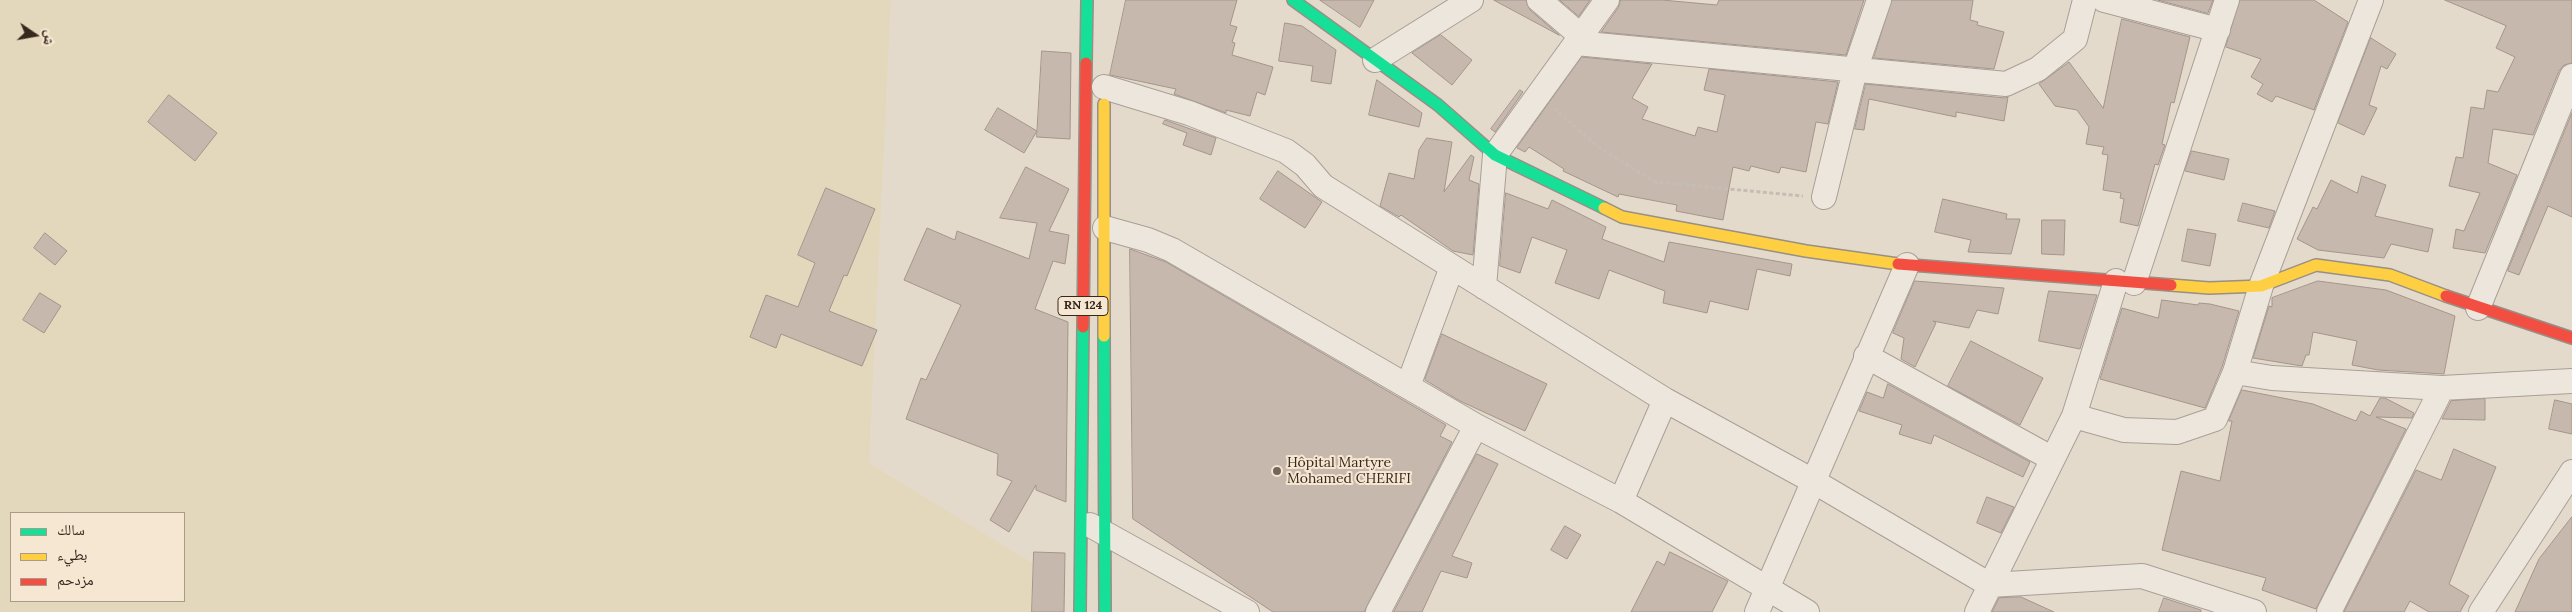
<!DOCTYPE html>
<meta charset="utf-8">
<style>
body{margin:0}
#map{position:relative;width:2572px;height:612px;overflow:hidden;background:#e4dacc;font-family:Lora,"Noto Naskh Arabic",serif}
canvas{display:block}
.legend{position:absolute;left:10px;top:512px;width:175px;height:90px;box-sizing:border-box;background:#f5e7d1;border:1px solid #a99a89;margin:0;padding:6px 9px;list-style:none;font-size:15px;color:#37271d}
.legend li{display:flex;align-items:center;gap:10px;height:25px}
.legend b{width:25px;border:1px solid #a99a89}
.north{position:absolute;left:10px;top:10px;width:50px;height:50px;-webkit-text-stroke:4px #f5e7d1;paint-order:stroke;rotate:102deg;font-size:14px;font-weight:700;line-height:20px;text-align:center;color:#37271d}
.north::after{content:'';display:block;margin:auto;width:18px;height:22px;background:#37271d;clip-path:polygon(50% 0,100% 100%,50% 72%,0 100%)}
</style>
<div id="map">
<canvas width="2572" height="612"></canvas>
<ul class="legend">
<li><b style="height:6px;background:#16e098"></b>سالك</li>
<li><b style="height:6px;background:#ffcf43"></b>بطيء</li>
<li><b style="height:6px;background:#f24e42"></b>مزدحم</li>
</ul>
<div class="north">ش</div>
</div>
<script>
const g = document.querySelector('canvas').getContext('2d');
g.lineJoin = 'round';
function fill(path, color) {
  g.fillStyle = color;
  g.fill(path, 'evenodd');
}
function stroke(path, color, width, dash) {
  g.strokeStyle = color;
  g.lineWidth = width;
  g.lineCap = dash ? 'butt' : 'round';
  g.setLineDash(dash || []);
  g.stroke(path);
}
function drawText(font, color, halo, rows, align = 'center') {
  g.font = font + ' Lora,serif';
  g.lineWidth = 4;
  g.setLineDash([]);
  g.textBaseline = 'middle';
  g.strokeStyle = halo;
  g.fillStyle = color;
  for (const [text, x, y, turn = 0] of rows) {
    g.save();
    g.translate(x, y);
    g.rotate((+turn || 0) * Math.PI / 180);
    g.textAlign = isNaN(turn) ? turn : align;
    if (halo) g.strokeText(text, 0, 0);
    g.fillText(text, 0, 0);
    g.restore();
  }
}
fill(new Path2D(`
 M0,0H891L869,463L1065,583V612H0ZM11,513H184V601H11Z`), '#e4d8bc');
const building = new Path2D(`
 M1126,0H1237L1230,25L1237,27L1232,42L1235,43L1232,55L1273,67L1265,95L1257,92L1250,116L1226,110V113L1174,94L1176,89L1110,75Z
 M1320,0H1374L1360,27Z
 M1494,0H1526L1530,10L1559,35Z
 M1560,0H1590L1579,16Z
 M1621,0H1662L1717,5L1719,0H1864L1846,55L1601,32L1618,8Z
 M1892,0H1973L1970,20L1978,22L1977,25L2004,32L1994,69L1874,58Z
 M2158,0H2213L2208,13Z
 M2240,0H2314L2348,22L2314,110L2276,96L2272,102L2257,94L2263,84L2251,77L2261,59L2226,47Z
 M2445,0H2572V63L2564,65L2559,71L2533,135L2493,129L2488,163L2517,175L2485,253L2453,248L2456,229L2464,231L2480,193L2449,186L2456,157L2463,158L2471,107L2484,109L2487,90L2498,92L2515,57L2496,48L2506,26Z
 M2122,19L2190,37L2174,103L2171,102L2162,144L2165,145L2158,165L2155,164L2138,226L2120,222L2124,199L2120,198L2121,193L2103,190L2108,155L2102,154L2104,147L2086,144L2089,127L2077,110L2055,106L2039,84L2069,62L2103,108Z
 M1285,23L1302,26L1336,50L1331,84L1311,81L1313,66L1279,61Z
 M1441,35L1472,60L1452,85L1412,53Z
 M2371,38L2396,54L2387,69L2381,66L2369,105L2377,108L2364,135L2338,123Z
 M1042,51L1071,53L1070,139L1037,137Z
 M1582,57L1652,64L1632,98L1648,107L1642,119L1695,136L1698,127L1717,132L1725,95L1704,90L1709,69L1838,82L1828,124L1816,122L1806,172L1781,167L1779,173L1751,166L1749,171L1733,167L1723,220L1676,211L1677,205L1619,194L1618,197L1563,171L1564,169L1529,147L1525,152L1517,148Z
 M1377,80L1422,113L1419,127L1369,115Z
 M1866,84L2005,98L2008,97L2004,121L1956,112V117L1869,99L1864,130L1855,129Z
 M1520,90L1523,92L1495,132L1491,129Z
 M169,95L217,133L195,161L148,122Z
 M998,108L1037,131L1024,153L985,130Z
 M2572,113V217L2548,206L2519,275L2508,271Z
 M1165,120L1216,138L1211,155L1183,145L1187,133L1163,124Z
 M1427,138L1452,142L1444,192L1471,155L1474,157L1469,180L1479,184L1473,255L1453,251L1401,215L1399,217L1380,206L1389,173L1414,179L1419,150Z
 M2192,151L2229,159L2224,180L2185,171Z
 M1026,167L1069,189L1049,231L1069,235L1065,264L1053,261L1035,309L1068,322L1066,502L1036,490V485L1009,532L990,520L1012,481L997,475L998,454L906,419L921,378L926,380L961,305L904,280L927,228L955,240L957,231L1029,259L1037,223L1000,218Z
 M1278,171L1322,202L1305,228L1260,199Z
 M2362,176L2386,185L2375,216L2433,229L2428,252L2391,244L2384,258L2318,250L2297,239L2313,207L2317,209L2331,180L2357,193Z
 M826,188L875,209L847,276L844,275L829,311L877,330L862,366L781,334L776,348L750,337L766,295L798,307L815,263L798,255Z
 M1506,193L1548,209L1552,200L1606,227L1602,239L1664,262L1669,242L1792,264L1790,276L1757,269L1748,310L1710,301L1707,313L1663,303L1665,291L1609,270L1599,299L1555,283L1567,250L1532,237L1520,273L1500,266Z
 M1943,199L2007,214L2006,219H2020L2011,254L1968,252L1971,240L1935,232Z
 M2243,203L2275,211L2269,228L2238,221Z
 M2042,220H2065L2064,255L2042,254Z
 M2188,229L2216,234L2210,266L2182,261Z
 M45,233L67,251L55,265L34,248Z
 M1130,249L1166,262L1446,425L1440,436L1452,442L1364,612H1273L1133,519Z
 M1915,281L2004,288L1998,314L1977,310L1969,328L1933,321L1936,323L1915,367L1901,359L1904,338L1893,333Z
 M2318,281L2386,290L2455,316L2444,374L2378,370L2352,365L2357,341L2313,332L2309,355H2306L2302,366L2253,358L2269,306L2272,307V298Z
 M2049,291L2097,295L2080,349L2039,341Z
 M40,293L61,306L44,333L23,320Z
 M2162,300L2198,305L2199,303L2210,304L2239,311L2222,367L2205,408L2100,379L2122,308L2158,318Z
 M1442,334L1547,384L1525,431L1460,401L1425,380Z
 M1971,341L2043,378L2020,425L1948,386Z
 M1888,384L2030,462L2023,477L1934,435L1931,444L1899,434L1902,425L1859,411L1867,392L1883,398Z
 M2242,390L2313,404L2356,421L2361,411L2370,416L2380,398H2385L2414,413L2412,418L2376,417L2406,429L2316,609L2262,590L2266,578L2162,550L2181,471L2220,481L2232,421H2229Z
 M2485,399V420L2442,419L2451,401Z
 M2555,400L2572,404V434L2549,429Z
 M2454,449L2496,467L2449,584L2469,596L2460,612H2429L2410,601L2404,612H2344L2416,470L2441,480Z
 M1477,454L1498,464L1452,556L1472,563L1467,578L1441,571L1422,612H1394Z
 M1987,497L2014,507L2001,533L1977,523Z
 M2572,517V612H2515L2539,559Z
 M1565,526L1581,535L1567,559L1551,550Z
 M1034,552L1065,553L1064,612H1032Z
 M1670,552L1728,581L1712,612H1631L1657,561L1664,565Z
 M2021,597L2054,612H1992L1999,598Z
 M2164,598L2201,610V612H2159Z`);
fill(building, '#c7b8ad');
stroke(building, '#a4958b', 1);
const street = new Path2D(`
 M1539,0L1581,36
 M2104,0L2218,30
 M1576,43L2006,84L2038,69L2075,39L2085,0
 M1375,60L1471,0
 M1104,87L1189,113L1286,151L1305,165L1323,186L1665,400L1813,481L1990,585L2142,576L2254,612
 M1824,197L1855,70L1879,0
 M1105,228L1148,240L1172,250L1476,426L1621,501L1807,612
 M2134,283L2227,0
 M1484,287L1495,155L1607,0
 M2478,308L2572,76
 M1866,356L2051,458
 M2235,372L2272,378L2442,388L2572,381
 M1408,386L1452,267
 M2074,416L2124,430L2177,432L2215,419L2235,372L2261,286L2371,0
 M1621,501L1665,400
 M1090,525L1247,612
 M1378,612L1476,426
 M1757,612L1907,265
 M1977,612L2074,416L2116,281
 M2329,612L2442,388
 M2481,612L2572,472`);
const fast = new Path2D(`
 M1293,0L1438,105L1495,155L1604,208
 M1086,63L1087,0
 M1104,336L1105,612
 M1080,612L1083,327`);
const slow = new Path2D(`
 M1104,104V336
 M1604,208L1622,217L1806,251L1898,264
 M2171,285L2209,288L2261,286L2316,265L2390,275L2446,296`);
const jam = new Path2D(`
 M1898,264L2171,285
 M2446,296L2572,338
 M1083,327L1086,63`);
stroke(street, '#a99f95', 26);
stroke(fast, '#988f85', 14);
stroke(slow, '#988f85', 14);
stroke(jam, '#988f85', 14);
stroke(new Path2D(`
 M1554,108L1598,147L1655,182L1803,196`), '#c5bdb4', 3, [4, 2.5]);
stroke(street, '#ece6dd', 24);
stroke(fast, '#16e098', 11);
stroke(slow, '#ffcf43', 11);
stroke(jam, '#f24e42', 11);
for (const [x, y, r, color] of [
 [1277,471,5,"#74665a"]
]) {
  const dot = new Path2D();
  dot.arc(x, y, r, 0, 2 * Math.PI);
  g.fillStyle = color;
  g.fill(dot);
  stroke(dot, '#f5e7d1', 2);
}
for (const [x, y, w] of [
 [1083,306,50]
]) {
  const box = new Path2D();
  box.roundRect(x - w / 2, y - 9.5, w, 19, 4);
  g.fillStyle = '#f5e7d1';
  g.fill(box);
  stroke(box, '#37271d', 1);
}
drawText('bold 12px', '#37271d', null, [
 ["RN 124",1083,306]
]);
drawText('14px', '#37271d', '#f5e7d1', [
 ["Hôpital Martyre",1287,463],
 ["Mohamed CHERIFI",1287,479]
], 'left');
</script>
